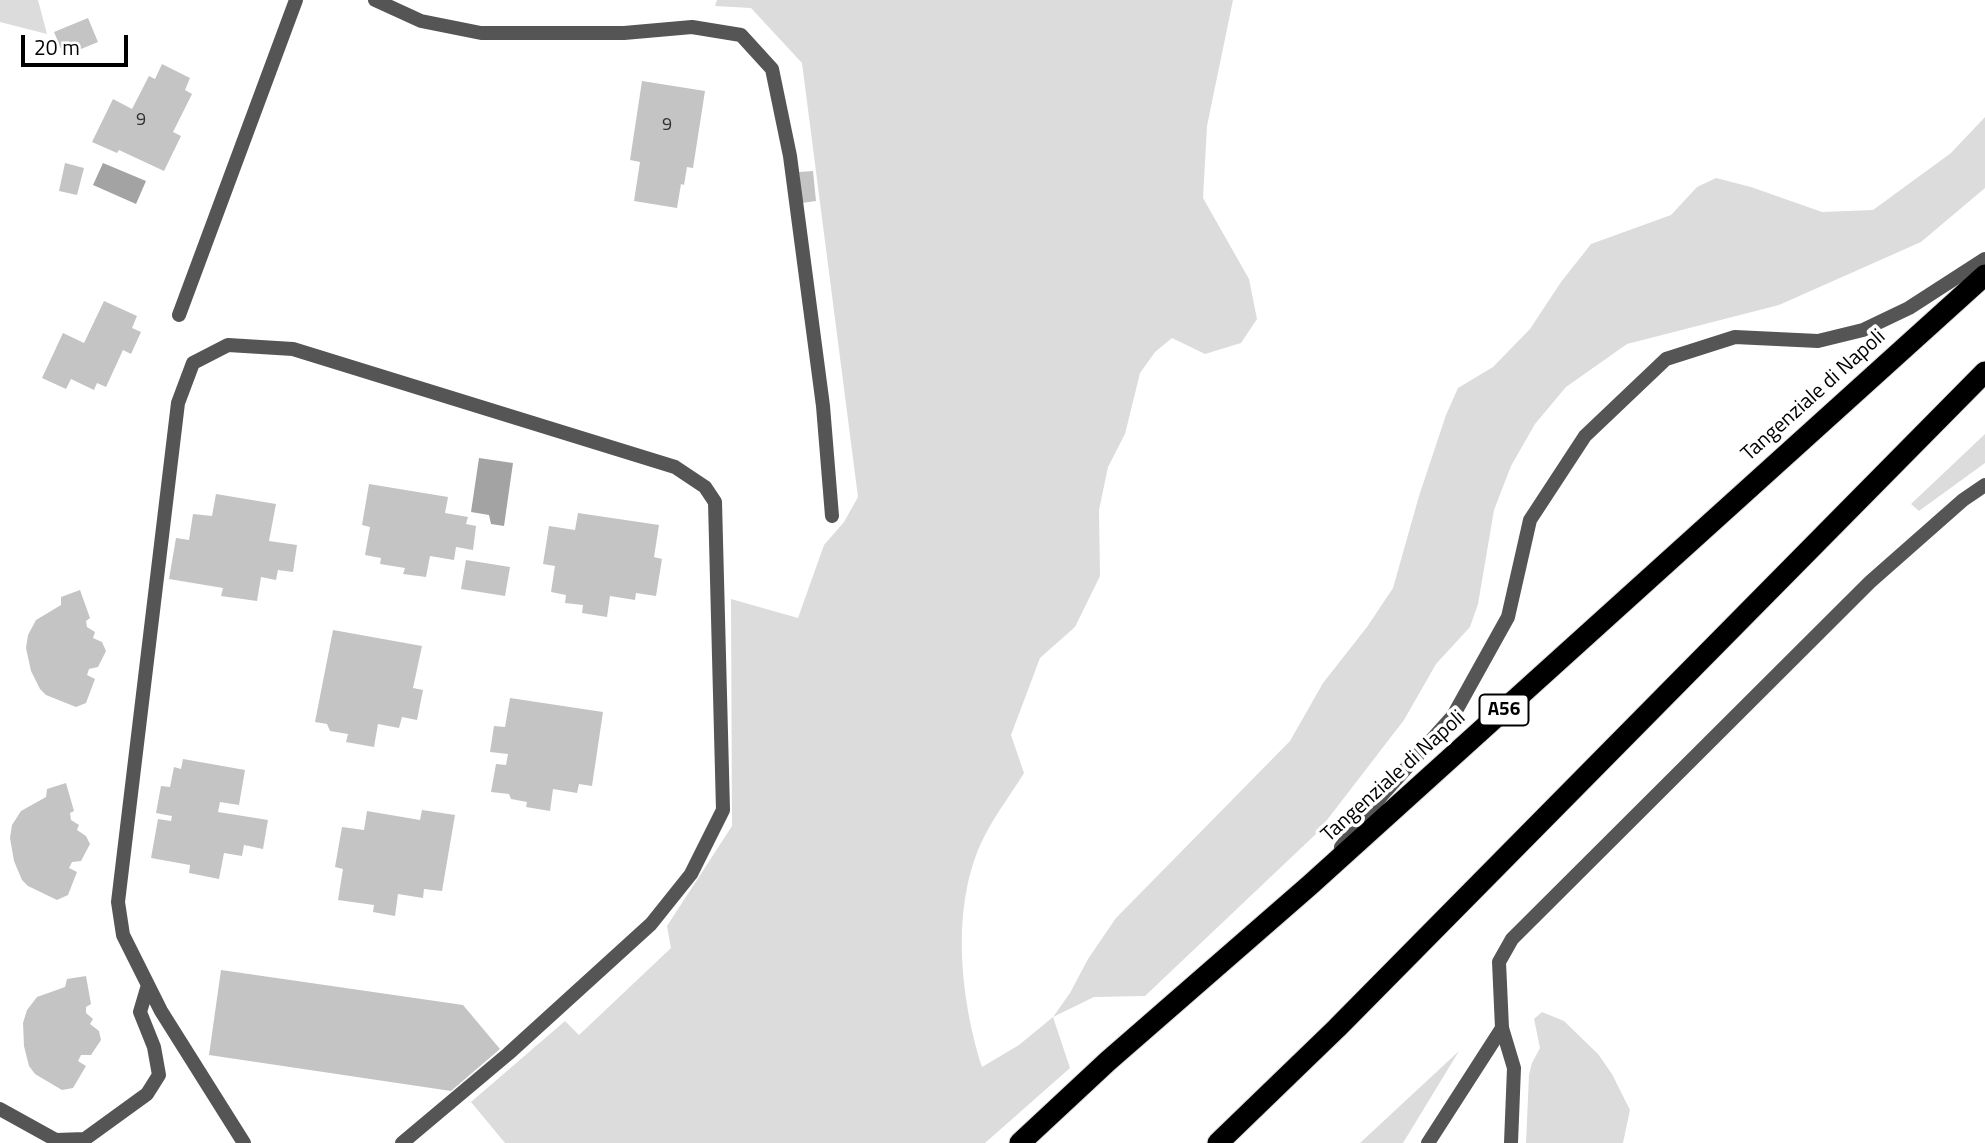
<!DOCTYPE html>
<style>
body{margin:0}
#map{position:relative;width:1985px;height:1143px;overflow:hidden;background:#fff;font-family:"Titillium Web",sans-serif}
canvas{display:block}
.scale{position:absolute;left:21px;top:35px;width:107px;height:32px;box-sizing:border-box;border:4px solid #000;border-top:0;padding-left:9px;font-size:21px;line-height:24px;white-space:nowrap;color:#000;-webkit-text-stroke:5px #fff;paint-order:stroke}
</style>
<div id="map">
<canvas width="1985" height="1143"></canvas>
<div class="scale">20 m</div>
</div>
<script>
const g = document.querySelector('canvas').getContext('2d');
g.lineJoin = 'round';
function fill(path, color) {
  g.fillStyle = color;
  g.fill(path, 'evenodd');
}
function stroke(path, color, width, dash) {
  g.strokeStyle = color;
  g.lineWidth = width;
  g.lineCap = dash ? 'butt' : 'round';
  g.setLineDash(dash || []);
  g.stroke(path);
}
function drawText(font, color, halo, rows, align = 'center') {
  g.font = font + ' "Titillium Web",sans-serif';
  g.lineWidth = 7;
  g.setLineDash([]);
  g.textBaseline = 'middle';
  g.strokeStyle = halo;
  g.fillStyle = color;
  for (const [text, x, y, turn = 0] of rows) {
    g.save();
    g.translate(x, y);
    g.rotate((+turn || 0) * Math.PI / 180);
    g.textAlign = isNaN(turn) ? turn : align;
    if (halo) g.strokeText(text, 0, 0);
    g.fillText(text, 0, 0);
    g.restore();
  }
}
fill(new Path2D(`
 M0,0H38L47,34L0,22Z
 M717,0H1233L1207,126L1203,198L1249,279L1257,319L1241,343L1205,354L1172,338L1155,352L1140,373L1125,434L1108,467L1099,510L1100,576L1075,627L1040,658L1011,735L1024,773C1011,794 995,815 984,837C950,904 960,998 982,1067L1019,1045L1053,1017L1070,993L1088,959L1116,918L1290,741L1323,683L1367,627L1393,588L1419,496L1446,415L1458,388L1493,367L1530,329L1561,282L1591,244L1671,215L1697,187L1716,178L1751,187L1822,212L1873,210L1951,153L1985,117V188L1921,242L1779,305L1627,344L1566,387L1535,424L1511,466L1494,510L1478,604L1470,627L1436,664L1404,720L1317,833L1145,996L1094,997L1053,1017L1070,1068L985,1143H505L471,1102L565,1021L579,1035L671,948L667,926L732,826L731,599L798,618L824,545L844,522L858,497L802,63L751,8L715,6Z
 M1985,434V463L1919,511L1911,504Z
 M1542,1012L1564,1021L1598,1054L1612,1074L1630,1110L1623,1143H1526L1529,1075L1532,1063L1540,1048L1534,1019Z
 M1459,1051L1403,1143H1360Z`), '#dcdcdc');
fill(new Path2D(`
 M103,163L146,181L136,204L93,185Z
 M479,458L513,463L504,526L491,524L489,515L471,512Z`), '#a3a3a3');
fill(new Path2D(`
 M88,18L98,42L64,56L54,32Z
 M162,64L190,78L185,90L192,94L173,132L181,136L164,171L119,150L117,153L92,142L113,99L132,109L149,76L155,79Z
 M642,81L705,91L693,168L687,167L684,185L681,184L677,208L634,201L640,162L630,160Z
 M65,163L84,168L77,195L59,191Z
 M813,171L816,201L802,203L799,172Z
 M104,301L137,316L132,328L141,332L131,354L123,350L106,387L97,383L94,390L71,379L66,389L42,378L63,333L84,343Z
 M369,484L448,497L445,513L468,517L466,524L476,526L473,550L456,547L454,560L430,556L426,577L403,574L405,568L380,564L381,558L365,555L370,527L362,525Z
 M216,494L276,504L269,541L297,545L293,572L278,570L276,580L261,577L257,601L221,596L223,588L169,579L176,538L189,540L193,514L212,516Z
 M578,513L659,525L654,557L662,559L656,596L636,593L635,600L610,596L607,617L582,613L583,605L565,603L566,595L551,592L555,566L543,564L549,526L575,530Z
 M466,560L510,567L505,596L461,589Z
 M80,590L90,618L86,621L87,627L95,632L93,638L102,642L106,651L98,667L89,669L87,675L95,679L86,703L76,707L46,695L40,689L31,671L26,648L28,635L36,620L61,605V597Z
 M333,630L422,646L413,688L423,690L417,720L402,717L399,728L378,724L374,747L346,742L348,734L330,731L327,724L315,722Z
 M510,698L603,712L592,786L579,784L577,793L553,789L550,811L526,807L527,802L511,799L509,794L491,792L496,764L506,765L508,754L490,752L494,726L505,727Z
 M183,759L245,770L239,805L220,802L218,812L268,820L263,849L244,845L242,856L224,853L219,879L189,873L190,865L151,858L158,819L171,821L172,816L156,813L161,786L170,787L174,767L181,769Z
 M66,783L74,811L70,813L71,820L79,825L77,830L86,836L90,844L81,861L72,862L69,868L77,872L68,895L57,900L28,886L22,880L14,861L10,838L12,825L21,811L46,797L47,789Z
 M422,810L455,815L442,891L424,889L423,898L398,894L395,916L373,912L374,905L338,900L343,869L335,867L342,827L364,830L367,811L420,820Z
 M221,970L463,1005L500,1049L451,1091L209,1055Z
 M86,976L91,1004L86,1007V1013L93,1019L90,1024L99,1031L101,1040L91,1055H81L78,1061L86,1066L73,1088L62,1090L35,1074L29,1066L24,1046L23,1023L27,1010L37,997L65,987L67,979Z`), '#c4c4c4');
const motorway = new Path2D(`
 M1020,1143L1108,1061L1310,885L1985,275
 M1218,1143L1337,1028L1985,372`);
stroke(motorway, '#dbdbdb', 23);
stroke(new Path2D(`
 M1341,847L1383,794L1453,716L1508,617L1530,520L1585,436L1666,359L1735,337L1818,341L1863,330L1909,308L1985,259
 M1502,1028L1514,1068L1511,1143`), '#555', 14);
stroke(new Path2D(`
 M375,0L421,21L481,33H624L692,27L741,35L772,69L790,156L823,406L832,516
 M179,315L296,0
 M0,1109L56,1140L85,1139L147,1094L159,1075L154,1047L140,1012L148,985
 M244,1143L161,1011L123,935L118,902L178,403L193,363L228,345L293,349L675,467L705,487L715,502L723,810L691,874L651,924L508,1054L402,1143
 M1428,1143L1502,1028L1499,962L1512,939L1870,582L1963,500L1985,485`), '#555', 14);
stroke(motorway, '#000', 21);
drawText('18px', '#313131', null, [
 ["9",141,121],
 ["9",667,126]
]);
for (const [x, y, w] of [
 [1504,710,49]
]) {
  const box = new Path2D();
  box.roundRect(x - w / 2, y - 15.5, w, 31, 5);
  g.fillStyle = '#fff';
  g.fill(box);
  stroke(box, '#000', 2);
}
drawText('bold 19px', '#000', null, [
 ["A56",1504,710]
]);
drawText('21px', '#000', '#fff', [
 ["Tangenziale di Napoli",1814,396,-42],
 ["Tangenziale di Napoli",1394,777,-42]
]);
</script>
